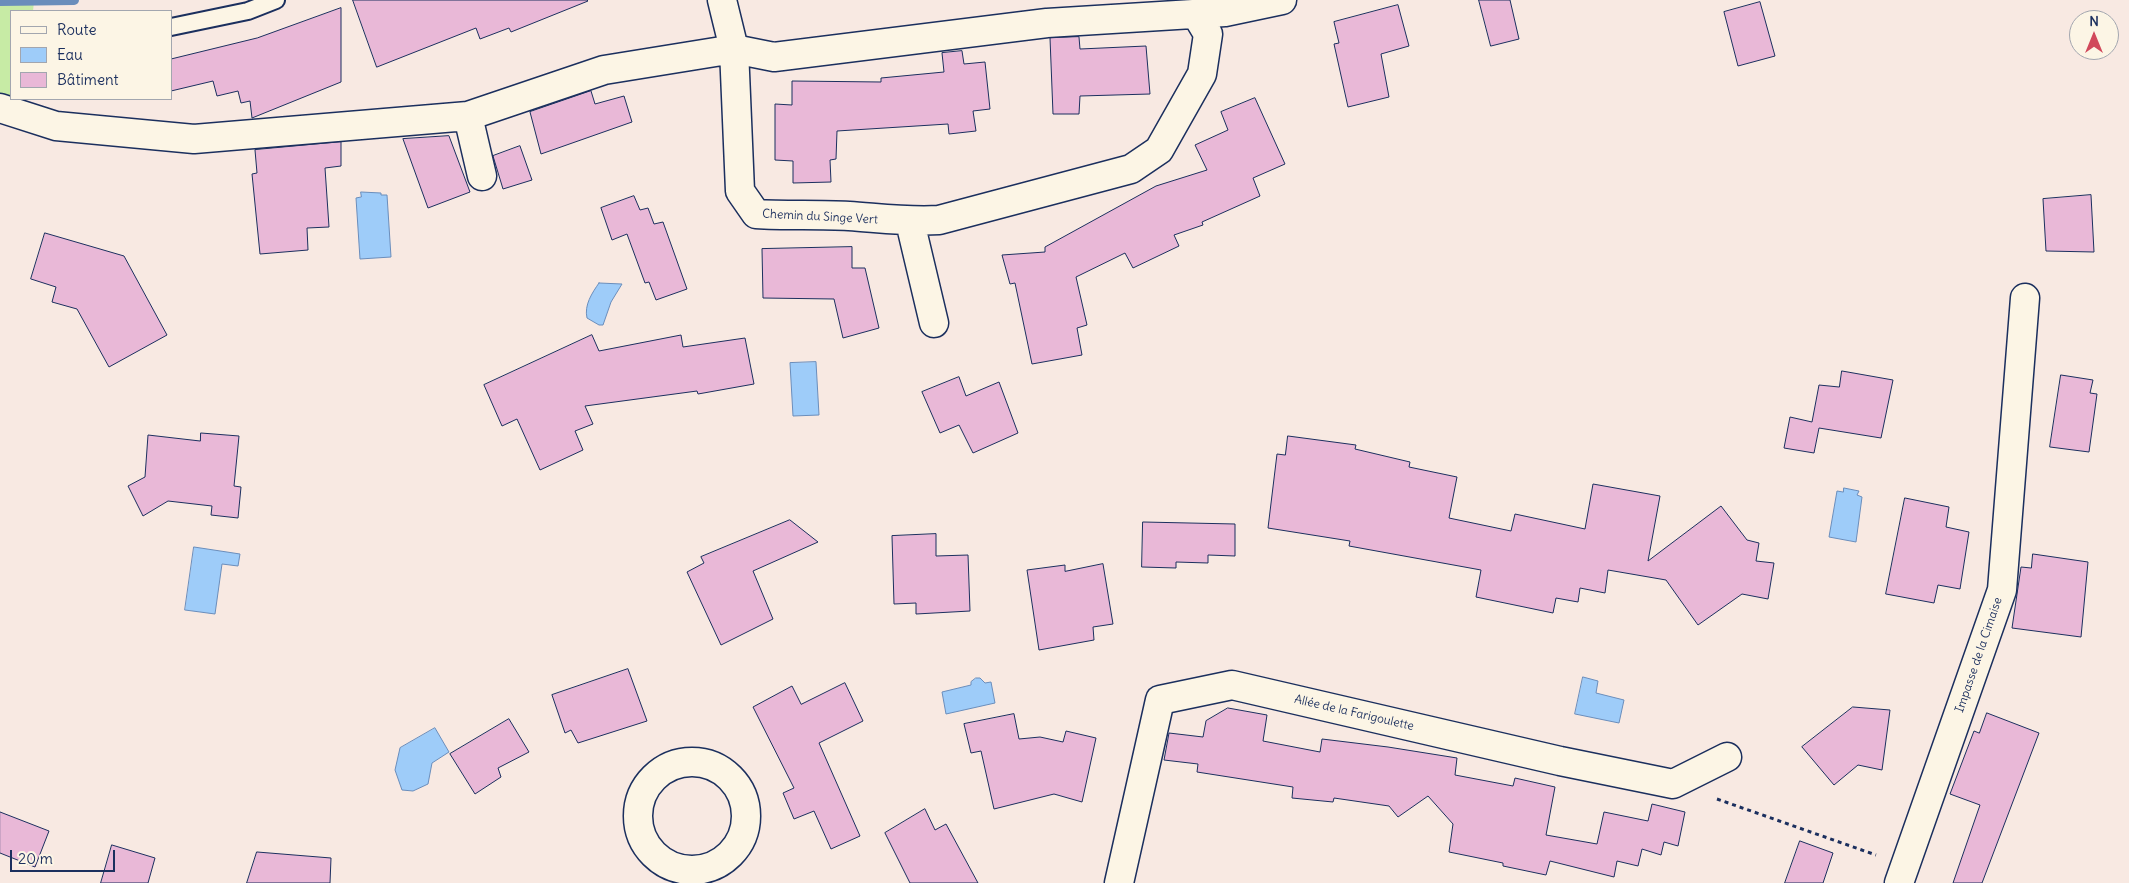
<!DOCTYPE html>
<meta charset="utf-8">
<style>
body{margin:0}
#map{position:relative;width:2129px;height:883px;overflow:hidden;background:#f8e9e2;font-family:Delius,sans-serif}
canvas{display:block}
.legend{position:absolute;left:10px;top:10px;width:162px;height:90px;box-sizing:border-box;background:#fcf5e5;border:1px solid #a2a6af;margin:0;padding:6px 9px;list-style:none;font-size:15px;color:#1b2f5e}
.legend li{display:flex;align-items:center;gap:10px;height:25px}
.legend b{width:25px;border:1px solid #a2a6af}
.north{position:absolute;left:2069px;top:10px;width:50px;height:50px;box-sizing:border-box;background:#fcf5e5;border:1px solid #a2a6af;border-radius:50%;rotate:0deg;font-size:14px;font-weight:700;line-height:20px;text-align:center;color:#1b2f5e}
.north::after{content:'';display:block;margin:auto;width:18px;height:22px;background:#d1495b;clip-path:polygon(50% 0,100% 100%,50% 72%,0 100%)}
.scale{position:absolute;left:10px;top:850px;width:105px;height:22px;box-sizing:border-box;border:2px solid #1b2f5e;border-top:0;padding-left:6px;font-size:15px;line-height:18px;white-space:nowrap;color:#1b2f5e;-webkit-text-stroke:4px #fcf5e5;paint-order:stroke}
</style>
<div id="map">
<canvas width="2129" height="883"></canvas>
<ul class="legend">
<li><b style="height:6px;background:#fcf5e5"></b>Route</li>
<li><b style="height:14px;background:#9eccf9"></b>Eau</li>
<li><b style="height:14px;background:#e9b8d7"></b>Bâtiment</li>
</ul>
<div class="north">N</div>
<div class="scale">20 m</div>
</div>
<script>
const g = document.querySelector('canvas').getContext('2d');
g.lineJoin = 'round';
function fill(path, color) {
  g.fillStyle = color;
  g.fill(path, 'evenodd');
}
function stroke(path, color, width, dash) {
  g.strokeStyle = color;
  g.lineWidth = width;
  g.lineCap = dash ? 'butt' : 'round';
  g.setLineDash(dash || []);
  g.stroke(path);
}
function drawText(font, color, halo, rows, align = 'center') {
  g.font = font + ' Delius,sans-serif';
  g.lineWidth = 4.5;
  g.setLineDash([]);
  g.textBaseline = 'middle';
  g.strokeStyle = halo;
  g.fillStyle = color;
  for (const [text, x, y, turn = 0] of rows) {
    g.save();
    g.translate(x, y);
    g.rotate((+turn || 0) * Math.PI / 180);
    g.textAlign = isNaN(turn) ? turn : align;
    if (halo) g.strokeText(text, 0, 0);
    g.fillText(text, 0, 0);
    g.restore();
  }
}
fill(new Path2D(`
 M0,0H27L34,2L33,11H11V99H19V103L0,94Z`), '#c7eba5');
const water = new Path2D(`
 M361,192L381,193V195H387L391,257L360,259L356,198L361,197Z
 M599,283L622,284L611,302L603,325H599L587,318C584,305 592,293 599,283Z
 M816,362L819,415L793,416L790,363Z
 M1844,488L1859,491L1857,495L1862,497L1856,542L1829,537L1837,491L1843,492Z
 M194,547L240,554L238,566L222,564L215,614L185,610Z
 M1583,677L1598,681L1596,693L1624,700L1619,723L1575,714Z
 M976,678H980L985,683L991,682L995,703L946,714L942,692L971,685V682Z
 M435,728L449,752L432,763L428,784L413,791L402,790L395,770L400,748Z`);
fill(water, '#9eccf9');
stroke(water, '#6a8dbb', 1);
stroke(new Path2D(`
 M0,1L74,0`), '#6a8dbb', 10);
const building = new Path2D(`
 M353,0H587L588,1L511,32L509,28L480,39L476,28L377,67Z
 M1479,0H1510L1519,39L1491,46Z
 M1760,2L1775,56L1738,66L1724,12Z
 M1398,5L1409,46L1381,54L1389,97L1348,107L1334,44L1339,43L1334,22Z
 M341,8V82L252,118L250,101L241,103L238,91L217,96L213,81L171,91V59L257,38Z
 M1079,37L1080,49L1146,46L1150,94L1080,96L1079,114H1053L1050,38Z
 M962,51L964,64L985,62L990,109L973,111L976,131L949,134L948,124L837,131L836,159L830,160L831,182L793,183V161L775,160V104L792,105V81L881,82V78L944,72L942,53Z
 M591,91L595,104L624,96L632,122L541,154L530,112Z
 M1255,98L1285,164L1253,178L1260,196L1202,222L1203,225L1174,235L1179,246L1133,268L1125,253L1076,277L1087,325L1077,328L1082,355L1032,364L1015,283L1010,284L1002,255L1045,252V247L1156,186L1207,170L1195,145L1228,130L1221,112Z
 M449,136L470,192L428,208L403,139Z
 M341,142V166L325,168L329,227L307,228L308,250L260,254L252,174L257,173L255,150Z
 M520,146L532,180L503,189L493,156Z
 M2091,195L2094,252L2046,251L2043,199Z
 M634,196L640,210L648,208L654,224L663,222L687,289L656,300L649,282L645,283L627,234L612,240L601,208Z
 M45,233L124,256L167,335L109,367L77,309L52,302L56,287L31,279Z
 M852,247V268H865L879,328L843,338L834,299L763,298L762,249Z
 M592,335L599,351L681,335L683,347L745,338L754,384L698,394L697,391L585,406L593,424L575,431L583,450L540,470L517,419L502,426L484,385Z
 M1842,371L1893,380L1881,438L1819,428L1814,453L1784,448L1790,417L1812,422L1819,385L1839,387Z
 M2061,375L2093,380L2090,393L2097,394L2089,452L2050,447Z
 M959,377L966,396L999,382L1018,433L973,453L959,425L940,433L922,392Z
 M201,433L239,436L234,486L241,487L238,518L211,515L212,506L168,501L143,516L128,486L145,477L148,435L200,441Z
 M1288,436L1356,445L1355,449L1410,462L1409,467L1457,477L1449,518L1511,531L1515,514L1585,529L1593,484L1660,496L1648,561L1721,506L1747,540L1759,543L1756,561L1774,563L1768,599L1742,594L1698,625L1666,580L1608,570L1605,593L1580,588L1578,602L1556,598L1553,613L1476,597L1481,570L1349,546L1350,541L1268,528L1277,454L1285,455Z
 M1905,498L1949,507L1946,527L1969,532L1960,589L1938,585L1934,603L1886,594Z
 M790,520L818,542L753,571L773,619L721,645L687,572L704,563L701,557Z
 M1143,522L1235,524V556L1208,555V563L1176,562V568L1142,567Z
 M936,534V556L968,555L970,611L916,614V603L894,604L892,536Z
 M2033,554L2088,562L2081,637L2012,628L2021,567L2031,568Z
 M1103,564L1113,624L1093,627L1094,640L1039,650L1027,570L1065,565V571Z
 M628,669L647,721L578,743L571,730L565,733L552,695Z
 M845,683L863,721L819,743L860,836L831,849L814,811L794,819L783,793L794,788L753,707L792,686L801,704Z
 M1853,707L1890,710L1882,770L1858,765L1834,785L1802,747Z
 M1228,708L1267,715L1263,741L1320,752L1322,739L1388,747L1457,758L1455,775L1513,786L1515,778L1555,787L1546,835L1597,844L1604,812L1648,821L1652,804L1685,812L1678,846L1664,842L1661,855L1642,849L1638,866L1617,861L1614,877L1550,861L1546,875L1503,866V863L1449,852L1453,824L1428,796L1398,817L1389,806L1334,798L1333,802L1292,798L1293,787L1197,772L1198,764L1164,760L1169,733L1203,737L1206,721Z
 M1987,713L2039,733L1982,883H1953L1980,805L1950,794L1974,731L1979,733Z
 M1014,714L1019,739L1040,737L1063,742L1066,731L1096,738L1082,802L1054,794L994,809L981,751L971,753L964,724Z
 M509,719L529,752L498,768L501,777L475,794L450,754Z
 M925,809L935,830L946,824L978,883H910L885,833Z
 M0,812L49,831L35,867L0,853Z
 M1800,841L1833,853L1823,883H1785Z
 M112,845L155,858L148,883H101Z
 M257,852L331,858L330,883H247Z`);
fill(building, '#e9b8d7');
stroke(building, '#1b2f5e', 1);
const lane = new Path2D(`
 M171,27L248,11L276,0`);
const street = new Path2D(`
 M722,0L734,49L740,191L756,214C787,216 818,214 849,216C879,218 908,222 939,220L1131,169L1159,150L1202,74L1208,34L1196,14
 M0,108L56,126L194,139L468,116L604,70L734,49L774,57L1047,23L1225,12L1282,0
 M468,116L482,176
 M910,222L934,323
 M638 816a54 54 0 1 1 108 0a54 54 0 1 1-108 0Z
 M1119,883L1160,700L1232,685L1560,761L1673,784L1727,757
 M1899,883L2002,590L2025,298`);
stroke(lane, '#1b2f5e', 20);
stroke(street, '#1b2f5e', 31);
stroke(new Path2D(`
 M1717,799L1876,855`), '#1b2f5e', 3, [4, 4]);
stroke(lane, '#fcf5e5', 16);
stroke(street, '#fcf5e5', 28);
drawText('12px', '#1b2f5e', '#fcf5e5', [
 ["Chemin du Singe Vert",820,217,3],
 ["Impasse de la Cimaise",1979,655,-71],
 ["Allée de la Farigoulette",1354,713,13]
]);
</script>
